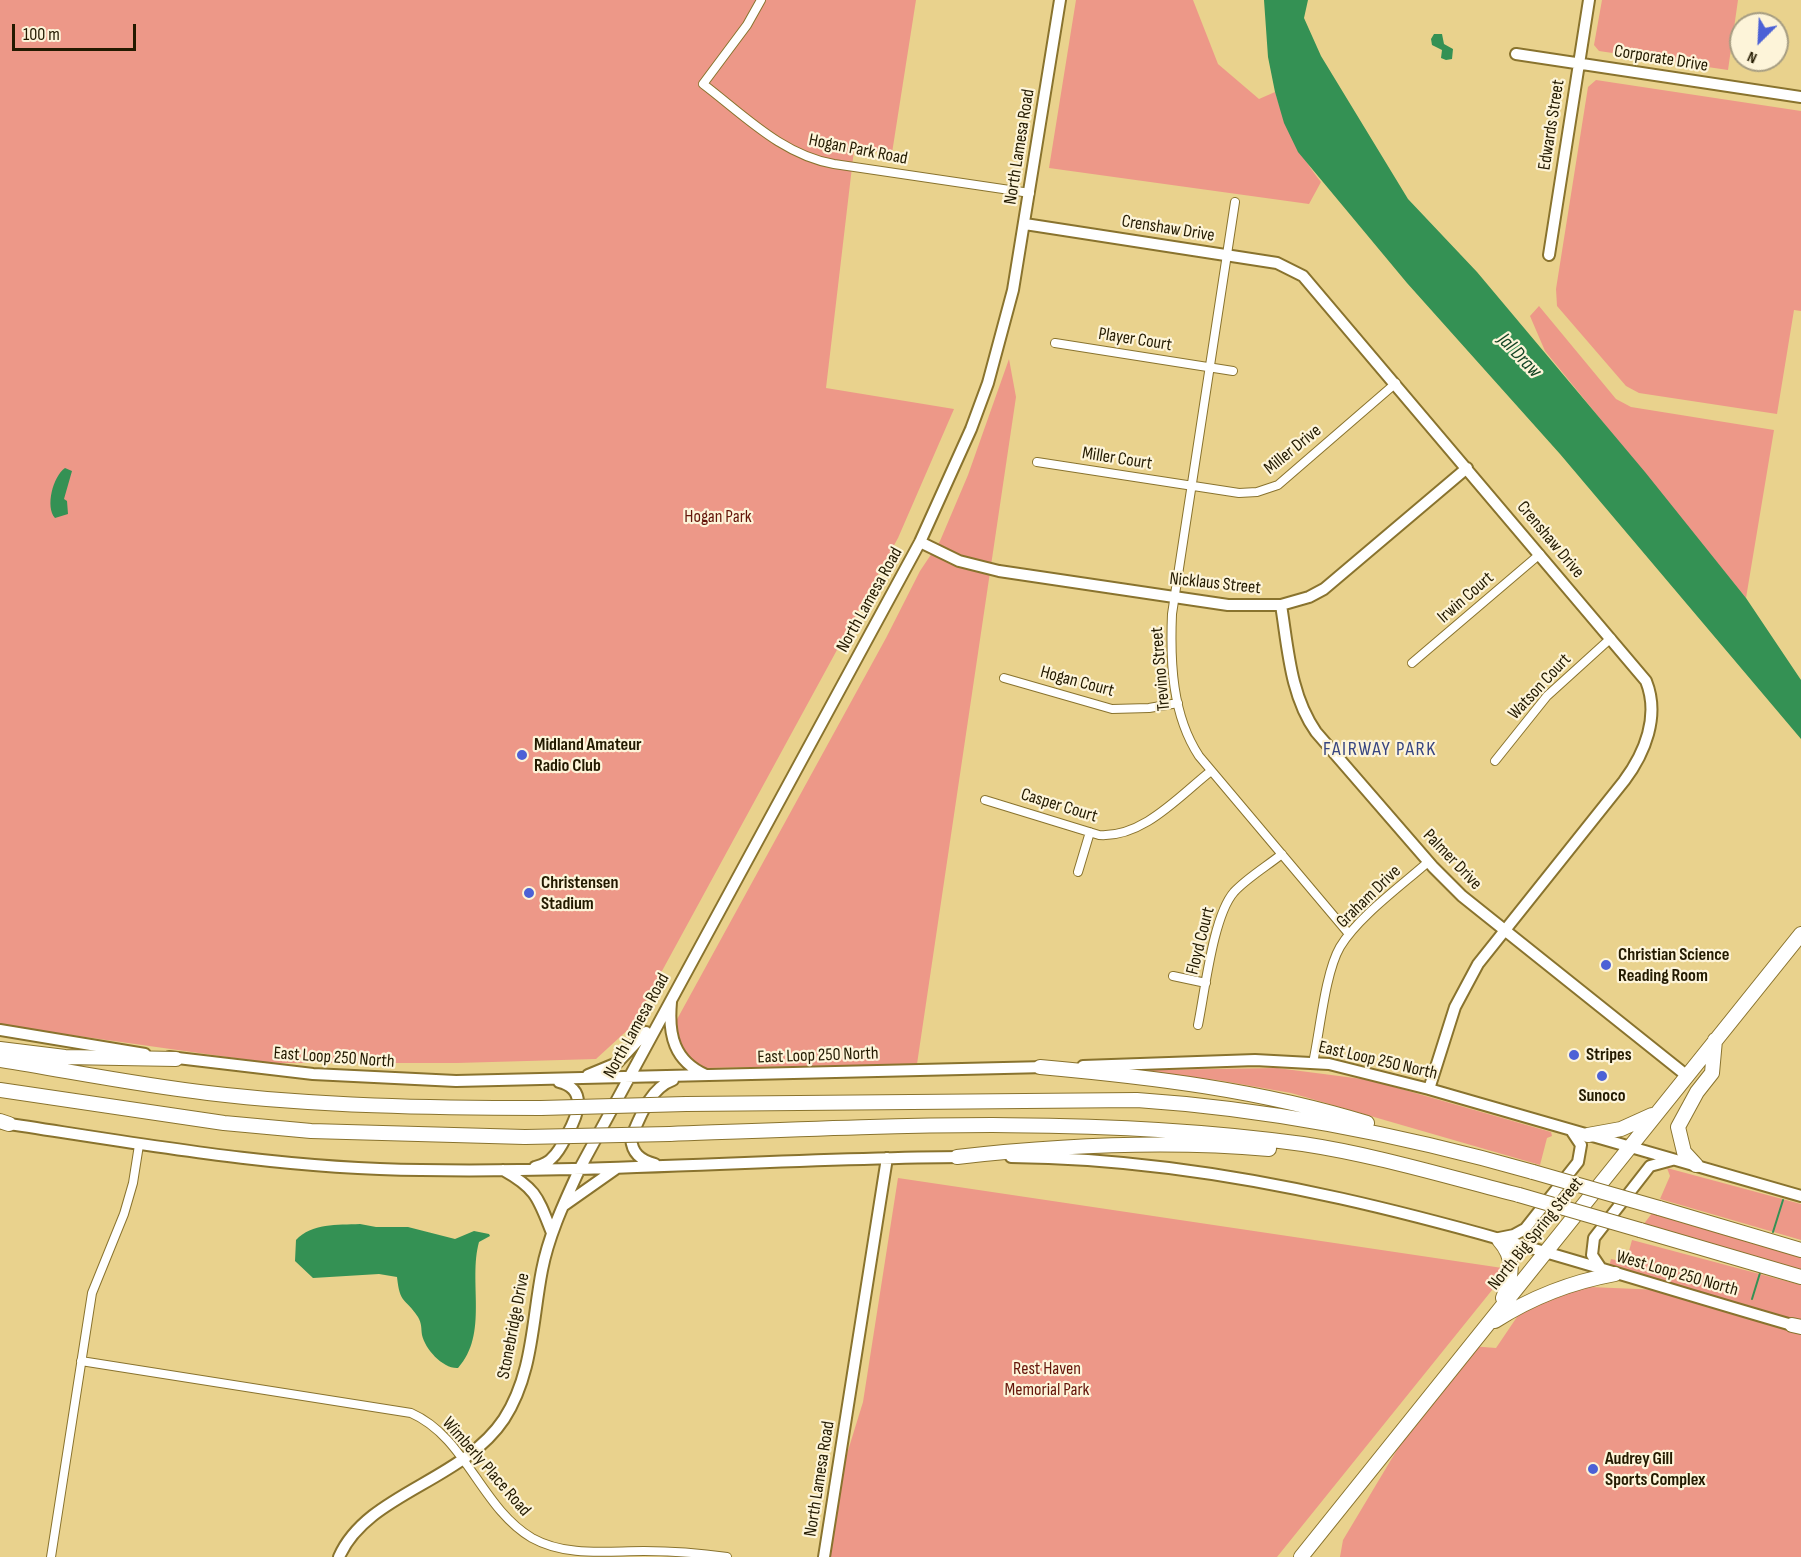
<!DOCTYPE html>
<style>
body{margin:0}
#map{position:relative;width:1801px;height:1557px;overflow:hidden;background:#e9d28d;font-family:"Sofia Sans Condensed",sans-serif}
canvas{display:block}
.north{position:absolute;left:1729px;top:12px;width:60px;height:60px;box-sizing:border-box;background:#fdf4d9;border:2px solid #a69d82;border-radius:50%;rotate:204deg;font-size:16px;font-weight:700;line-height:24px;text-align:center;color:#231a00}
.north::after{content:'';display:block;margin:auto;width:21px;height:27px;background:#4c61d6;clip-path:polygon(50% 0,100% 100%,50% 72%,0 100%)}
.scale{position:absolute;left:12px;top:24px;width:124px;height:27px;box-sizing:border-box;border:3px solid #231a00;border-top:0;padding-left:8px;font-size:18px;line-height:21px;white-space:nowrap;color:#231a00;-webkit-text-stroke:4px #fdf4d9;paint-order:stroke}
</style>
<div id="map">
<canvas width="1801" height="1557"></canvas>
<div class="north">N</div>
<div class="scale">100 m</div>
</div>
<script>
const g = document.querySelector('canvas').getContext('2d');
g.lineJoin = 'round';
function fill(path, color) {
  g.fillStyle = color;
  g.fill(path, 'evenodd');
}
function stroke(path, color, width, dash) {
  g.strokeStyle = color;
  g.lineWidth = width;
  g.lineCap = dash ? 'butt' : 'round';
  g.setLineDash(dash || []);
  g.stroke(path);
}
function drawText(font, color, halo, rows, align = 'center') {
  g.font = font + ' "Sofia Sans Condensed",sans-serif';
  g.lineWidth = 4.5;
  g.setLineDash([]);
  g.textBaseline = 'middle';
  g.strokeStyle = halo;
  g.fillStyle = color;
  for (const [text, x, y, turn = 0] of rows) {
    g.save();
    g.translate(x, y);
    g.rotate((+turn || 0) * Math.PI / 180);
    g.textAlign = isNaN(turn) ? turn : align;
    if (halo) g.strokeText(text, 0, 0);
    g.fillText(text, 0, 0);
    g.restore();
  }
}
fill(new Path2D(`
 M0,0H916L892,153L854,150L826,388L954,409L898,538L632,1026L596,1059L457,1063H270L0,1025Z
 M1076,0H1193L1218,64L1259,99L1275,92C1286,128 1298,152 1321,182L1309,204L1049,168Z
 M1602,0H1738L1728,70L1599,51L1594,45Z
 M1596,80L1801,111V311L1794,310L1777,414L1639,393L1626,386L1557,306L1556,289L1588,87Z
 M1539,306L1616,399L1631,407L1774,430L1746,598L1545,351L1530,316Z
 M1009,359L1016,397L917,1064L704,1068C684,1057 677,1046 675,1023L886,638L920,571L940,541L968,475Z
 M1277,1068L1370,1080L1551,1132L1552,1136L1547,1138L1540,1165L1291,1093L1217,1080L1150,1074V1070Z
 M1667,1168L1801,1204V1240L1660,1199L1670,1176Z
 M898,1178L1509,1269L1277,1557H828L842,1470L863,1402Z
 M1653,1212L1801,1256V1270L1643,1225Z
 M1632,1240L1801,1285V1321L1609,1267L1611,1259L1626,1262Z
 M1565,1286L1662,1290L1801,1334V1557H1340L1343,1540L1428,1398L1470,1346L1496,1348L1519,1314Z`), '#ed9888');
fill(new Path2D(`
 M1264,0H1308L1304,18L1321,56L1408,199L1477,272L1645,472L1746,598L1801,680V739L1560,454L1407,283L1298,152L1284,123L1275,92L1268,57Z
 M1434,34H1442L1444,44L1453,49L1452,59L1446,60L1441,58L1442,50L1432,45L1431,39Z
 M65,468L72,471L64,499L67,501L68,514L55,518C45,507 53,476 65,468Z
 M360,1224L376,1227H408L455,1239L474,1231L489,1234L490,1236L479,1242C468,1282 489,1334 458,1368C443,1369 425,1349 422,1335C421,1328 422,1324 418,1317C405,1297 400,1305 397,1277L379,1274L313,1278L295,1261L296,1240C312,1223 337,1225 360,1224Z`), '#349154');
stroke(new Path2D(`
 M1773,1232L1783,1200
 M1752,1299L1760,1273`), '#349154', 2);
const street = new Path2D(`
 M761,0L747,25L703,84C744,115 782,155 834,164L1030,193
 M1235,202L1172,614C1170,662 1172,715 1199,756L1349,934
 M1055,343L1233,371
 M1037,462L1239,493L1257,492L1278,485L1396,383
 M1412,663L1540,554
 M1004,678L1112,709L1149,708L1178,703
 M1495,761L1547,696L1611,638
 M985,800L1099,835C1143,838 1179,796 1211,771
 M1078,872L1090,832
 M1173,976L1206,983
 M1198,1025C1205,991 1213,916 1234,892C1247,878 1267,866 1282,854
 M1313,1063C1320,1031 1325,973 1340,947C1358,917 1401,886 1428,862
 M81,1361L411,1413C466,1437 481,1508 532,1538C566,1557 607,1551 644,1551C672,1551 699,1553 727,1557
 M51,1557L92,1293L124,1214L133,1183L139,1145`);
const secondary = new Path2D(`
 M1516,54L1801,97
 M1025,224L1277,263L1303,276L1646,681C1660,716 1645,753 1624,781L1478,964L1455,1007L1429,1089
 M1549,255L1589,0
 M920,542L959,561L999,571L1228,605H1281L1309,597L1324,589L1467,468
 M1281,605C1288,648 1290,695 1316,732L1433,867L1462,896L1686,1075
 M671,1002C668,1035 674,1061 706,1075
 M0,1030L145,1054
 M169,1057L313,1074L456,1081L1046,1067
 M1083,1066L1255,1060L1329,1064L1429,1089L1801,1196
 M588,1075L617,1063L646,1032
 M3,1123C142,1144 280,1169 421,1170C601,1173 782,1158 962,1157
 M1011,1157C1283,1159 1540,1253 1799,1327
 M655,1164C640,1160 632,1153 631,1138C640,1117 650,1088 673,1080
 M535,1167C541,1165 548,1163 552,1158C559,1152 563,1143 567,1135C578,1115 588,1089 559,1082
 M503,1170C537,1189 538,1198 552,1233
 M563,1206L617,1168
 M1499,1238L1514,1235L1525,1229L1578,1162L1581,1145L1571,1130
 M1602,1270L1592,1255L1594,1238L1650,1166L1672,1160
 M339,1557C367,1493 462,1482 504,1419C533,1374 532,1321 542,1270C549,1234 565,1201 580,1168L920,542L971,429L988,383L1013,290L1060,0
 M824,1557L887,1158`);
const highway = new Path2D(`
 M0,1049L65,1057L176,1059
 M0,1060C69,1071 138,1085 208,1093C318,1106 430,1108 541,1108
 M1040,1067C1151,1077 1260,1090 1367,1123
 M0,1090L224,1123L311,1131L525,1137
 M686,1104L1137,1100C1272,1109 1403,1135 1533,1172
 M0,1121L9,1124
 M670,1134C881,1126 1094,1115 1303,1144C1376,1155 1448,1177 1519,1195
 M1588,1135L1621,1129L1652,1115
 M957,1157C1061,1145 1164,1140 1269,1149
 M1696,1165L1684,1152L1678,1127L1697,1092L1712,1073L1715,1040
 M1659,1208L1801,1250
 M1640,1230L1801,1277
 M1499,1240C1516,1259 1512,1276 1503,1298
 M1495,1321C1532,1297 1571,1282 1615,1274
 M1792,1325L1801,1327
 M1301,1557L1801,934`);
stroke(street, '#89732e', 10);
stroke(secondary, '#89732e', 14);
stroke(highway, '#89732e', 16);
stroke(street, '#fff', 8);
stroke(secondary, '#fff', 10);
stroke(highway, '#fff', 14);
const highwayBridge = new Path2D(`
 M541,1108L686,1104
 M525,1137L670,1134
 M1533,1172L1659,1208
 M1519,1195L1640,1230`);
stroke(highwayBridge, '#89732e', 16, []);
stroke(highwayBridge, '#fff', 14);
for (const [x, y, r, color] of [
 [522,755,6,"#4c61d6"],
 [529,893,6,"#4c61d6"],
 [1606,965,6,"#4c61d6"],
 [1574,1055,6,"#4c61d6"],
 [1602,1076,6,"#4c61d6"],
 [1593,1469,6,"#4c61d6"]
]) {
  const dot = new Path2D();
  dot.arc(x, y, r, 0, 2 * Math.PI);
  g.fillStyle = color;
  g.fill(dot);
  stroke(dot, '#fdf4d9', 2);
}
drawText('18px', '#231a00', '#fdf4d9', [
 ["Corporate Drive",1661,59,9],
 ["Edwards Street",1552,125,-81],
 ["North Lamesa Road",1020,147,-81],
 ["Hogan Park Road",858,150,11],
 ["Crenshaw Drive",1168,229,9],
 ["Player Court",1135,340,9],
 ["Miller Drive",1293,450,-39],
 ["Miller Court",1117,459,9],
 ["Crenshaw Drive",1550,540,50],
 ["Nicklaus Street",1215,584,6],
 ["Irwin Court",1466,598,-41],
 ["North Lamesa Road",870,600,-61],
 ["Trevino Street",1161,669,-95],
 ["Hogan Court",1077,682,15],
 ["Watson Court",1540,687,-47],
 ["Casper Court",1059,806,17],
 ["Palmer Drive",1452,860,46],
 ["Graham Drive",1369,897,-44],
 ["Floyd Court",1201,941,-76],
 ["North Lamesa Road",637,1026,-61],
 ["East Loop 250 North",818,1056,-2],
 ["East Loop 250 North",334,1058,4],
 ["East Loop 250 North",1378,1061,13],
 ["North Big Spring Street",1536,1234,-51],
 ["West Loop 250 North",1677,1274,16],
 ["Stonebridge Drive",514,1326,-79],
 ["Wimberly Place Road",486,1467,49],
 ["North Lamesa Road",820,1479,-81]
]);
drawText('18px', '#64150a', '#fdf4d9', [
 ["Hogan Park",718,517],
 ["Rest Haven",1047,1369],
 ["Memorial Park",1047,1390]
]);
drawText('bold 18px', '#231a00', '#fdf4d9', [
 ["Midland Amateur",534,745],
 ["Radio Club",534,766],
 ["Christensen",541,883],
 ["Stadium",541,904],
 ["Christian Science",1618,955],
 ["Reading Room",1618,976],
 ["Stripes",1586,1055],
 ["Sunoco",1602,1096,"center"],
 ["Audrey Gill",1605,1459],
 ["Sports Complex",1605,1480]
], 'left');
drawText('italic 20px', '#144424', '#fdf4d9', [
 ["Jal Draw",1519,356,46]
]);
g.letterSpacing = '1.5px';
drawText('20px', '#384681', '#fdf4d9', [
 ["FAIRWAY PARK",1380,750]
]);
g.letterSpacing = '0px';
</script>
